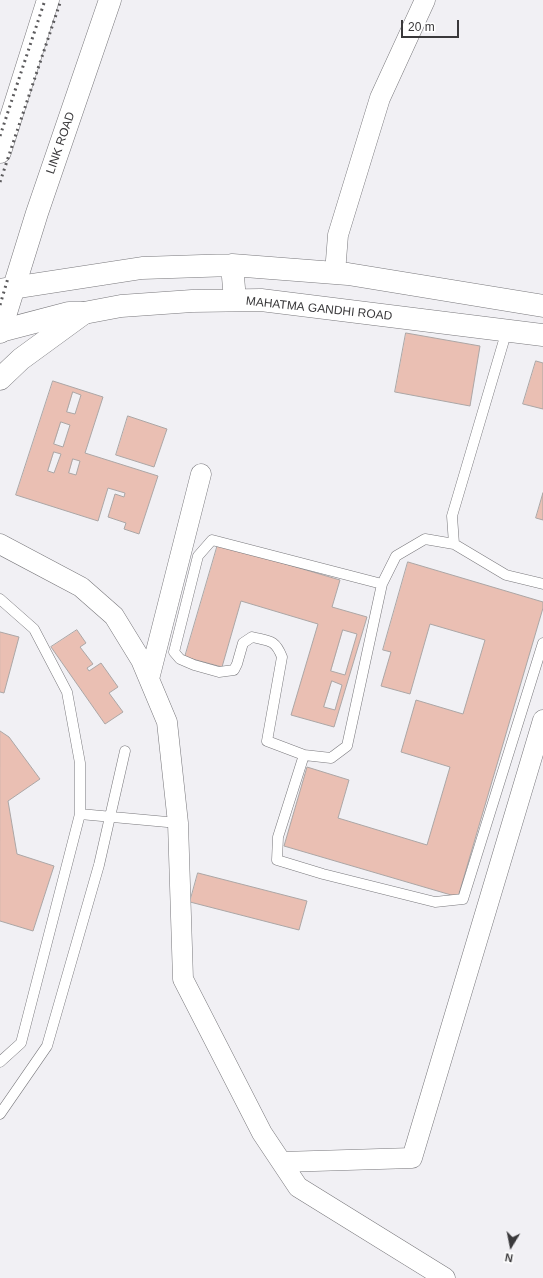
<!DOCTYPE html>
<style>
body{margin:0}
#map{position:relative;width:543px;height:1278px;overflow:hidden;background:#f1f0f4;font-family:Helvetica,sans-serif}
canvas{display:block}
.north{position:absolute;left:491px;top:1226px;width:40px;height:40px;-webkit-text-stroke:3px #fff;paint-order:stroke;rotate:190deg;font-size:11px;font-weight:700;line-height:16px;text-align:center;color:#3a393b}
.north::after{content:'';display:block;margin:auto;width:14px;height:18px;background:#3a393b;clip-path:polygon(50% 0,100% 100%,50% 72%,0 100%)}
.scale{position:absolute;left:401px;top:20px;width:58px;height:18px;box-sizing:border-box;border:2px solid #3a393b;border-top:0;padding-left:5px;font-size:12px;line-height:14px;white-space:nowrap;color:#3a393b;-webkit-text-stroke:3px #fff;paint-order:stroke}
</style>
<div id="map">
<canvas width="543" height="1278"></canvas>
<div class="north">N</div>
<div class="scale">20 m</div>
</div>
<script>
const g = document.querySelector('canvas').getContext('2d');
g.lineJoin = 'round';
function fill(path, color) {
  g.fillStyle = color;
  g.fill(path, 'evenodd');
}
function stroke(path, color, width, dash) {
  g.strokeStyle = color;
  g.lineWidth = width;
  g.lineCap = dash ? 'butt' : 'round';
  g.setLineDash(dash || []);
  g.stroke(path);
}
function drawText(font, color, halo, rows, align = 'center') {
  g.font = font + ' Helvetica,sans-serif';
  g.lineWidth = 3;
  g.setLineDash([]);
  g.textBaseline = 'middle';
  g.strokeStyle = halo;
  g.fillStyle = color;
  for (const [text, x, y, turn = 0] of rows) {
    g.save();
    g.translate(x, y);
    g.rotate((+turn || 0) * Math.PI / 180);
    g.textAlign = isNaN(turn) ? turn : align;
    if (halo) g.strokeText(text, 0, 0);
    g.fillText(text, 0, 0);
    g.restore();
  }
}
const building = new Path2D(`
 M406,333L480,346L470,406L395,392Z
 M536,361L543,363V409L523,404Z
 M53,381L103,397L85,453L158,476L139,534L124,529L126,523L108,517L115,494L124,497L125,493L108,488L98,521L16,495ZM73,392L81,395L75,414L67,412ZM61,422L70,425L63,447L54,444ZM54,452L61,454L54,473L48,471ZM73,459L80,461L76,475L69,473Z
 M128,416L167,429L154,467L116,455Z
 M543,493V520L536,518Z
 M218,544L340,580L332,607L367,617L334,727L291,715L318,624L241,601L222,667L185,657ZM343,630L357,634L345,675L331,671ZM332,681L342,685L335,710L324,707Z
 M408,562L543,602V608L458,897L284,846L307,767L349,780L338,818L427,845L450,767L401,752L416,700L463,714L485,640L430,624L410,694L381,686L391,652L383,650Z
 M77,630L86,643L80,647L93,664L87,668L89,671L101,663L118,687L109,693L123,712L105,724L51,647Z
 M0,632L19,637L4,693L0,692Z
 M0,731L9,737L40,779L8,801L17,854L54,866L33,931L0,921Z
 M198,873L307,901L299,930L190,902Z`);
fill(building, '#eabfb3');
stroke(building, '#aba6a5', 1);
const service = new Path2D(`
 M454,544L452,516L507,330
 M543,584L506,575L454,544L425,539L396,556L382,584L347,746L331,758L304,755L278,837L277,860L323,874L435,902L463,899L543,643
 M0,599L34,629L67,692L80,763V814L21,1043L0,1062
 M304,755L267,741L282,657C275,639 269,641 252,637L243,643L237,664L234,670L219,672L194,665L180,659L174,652L198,556L212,540L382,584
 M80,814L178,823
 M0,1114L47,1046L99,865L125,751`);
const minor = new Path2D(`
 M335,273L338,235L380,98L425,0
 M0,544L81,587L114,616L141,660L167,722L178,823L183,979L262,1133L298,1187L445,1278
 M149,679L201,474
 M282,1162L412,1158L543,720`);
const secondary = new Path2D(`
 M232,265L235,300
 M0,290L142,268L232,265L348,274L543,306
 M0,331L69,313H84L121,306L192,301L261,300L543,335`);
const primary = new Path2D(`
 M0,152L48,0
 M0,332L37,213L110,0
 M0,379L21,359L84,313`);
stroke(service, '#79787c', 11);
stroke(minor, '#79787c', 21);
stroke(secondary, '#79787c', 23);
stroke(primary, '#79787c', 23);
stroke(service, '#fff', 10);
stroke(minor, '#fff', 20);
stroke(secondary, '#fff', 22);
stroke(primary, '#fff', 22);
stroke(new Path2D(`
 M0,136L45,0
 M0,182L61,0
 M0,305L8,278`), '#5c5b5d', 3, [2, 4]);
drawText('12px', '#3a393b', '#fff', [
 ["LINK ROAD",61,143,-71],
 ["MAHATMA GANDHI ROAD",319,309,6]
]);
</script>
